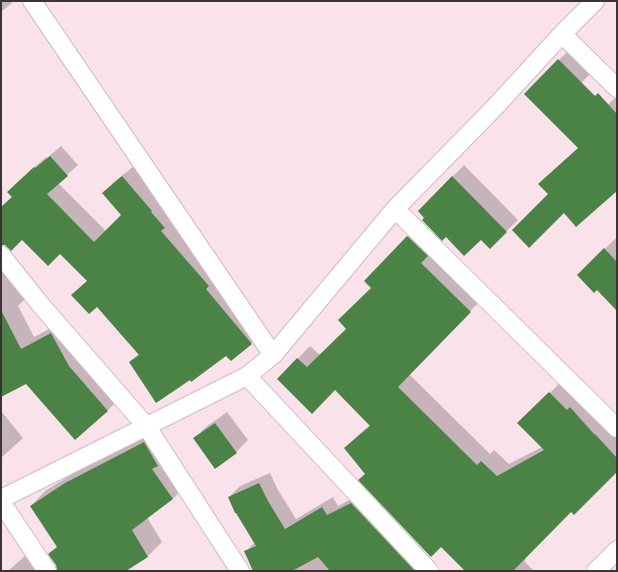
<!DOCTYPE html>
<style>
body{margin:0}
#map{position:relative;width:618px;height:572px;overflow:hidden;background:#f9e2ea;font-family:Overpass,sans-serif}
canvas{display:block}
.frame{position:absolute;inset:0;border:2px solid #3b3336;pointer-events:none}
</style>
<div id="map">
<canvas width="618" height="572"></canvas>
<div class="frame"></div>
</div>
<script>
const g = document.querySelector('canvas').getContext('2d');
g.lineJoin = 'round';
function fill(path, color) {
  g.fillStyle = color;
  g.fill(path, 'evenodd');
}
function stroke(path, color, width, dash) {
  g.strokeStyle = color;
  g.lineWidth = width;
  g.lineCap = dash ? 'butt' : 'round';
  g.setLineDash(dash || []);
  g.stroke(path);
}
fill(new Path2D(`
 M1,1H14L1,12Z
 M570,49L593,71L559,105L525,94Z
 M617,96V190L549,194L540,184L553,171L579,148L584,127Z
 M61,146L78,165L58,183L106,231L122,215L103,193L114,182L134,166L262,332L251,343L226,354L190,379L130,362L139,354L98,305L73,295L88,280L60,252L1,232V207L12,197L8,192L19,181L46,157L47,158Z
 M464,165L518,220L490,247L481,239L446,236L419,211Z
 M420,224L482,299L409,374L490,454L494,450L509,464L542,447L519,423L562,381L617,432V470L571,510L525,558L526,559L524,561L534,571H467L366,474L345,448L357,436L370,425L335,389L278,379L310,346L320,355L348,328L372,287L365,281Z
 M616,238L617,239V307L597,289L578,275Z
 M1,262L32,292L18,306L34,337L64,321L121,397L108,410L76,439L26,383L1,396Z
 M1,411L23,438L1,458Z
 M227,412L248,440L236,452L194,439L206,427Z
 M159,429L172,451L187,484L173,499L147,517L162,542L148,556L127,569L102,571H67L58,547L31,506L45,491L80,469Z
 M270,473L278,490L296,519L333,497L338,506L362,493L426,571H255L246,551L255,542L229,497L240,486Z
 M33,549L43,562L33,571H8Z`), '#0003');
fill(new Path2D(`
 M558,59L595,96L598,93L617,114V191L576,227L564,213L529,248L512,230L548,194L538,184L578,148L524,94Z
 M50,156L68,176L47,194L94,242L121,215L102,193L122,176L152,211L151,212L165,228L161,231L209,286L206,289L252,344L231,361L226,356L191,382L190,380L156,403L129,362L139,355L97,307L89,314L71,295L87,281L60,254L48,266L22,240L11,251L5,245H1V207L12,197L7,192L34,167L35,168Z
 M452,176L507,232L490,249L481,240L464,256L446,237L442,241L422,220L424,218L418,211Z
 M407,236L428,256L421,263L471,312L398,387L477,465L481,461L497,476L544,450L517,423L549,392L567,410L570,407L594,434H595L617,458V472L574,515L571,512L513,571H465L441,547L431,557L358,480L365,474L344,448L370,426L335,390L312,414L277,379L297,358L307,367L346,329L338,320L371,288L364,281Z
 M604,248L617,262V311L597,290L594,293L577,275Z
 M1,310L21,349L51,333L69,366L108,411L75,440L26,384L1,397Z
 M215,423L237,453L215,469L193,438Z
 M144,442L158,466L152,469L173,499L132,530L148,557L126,571H57L56,565L48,554L57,547L30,506L65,483Z
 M259,483L268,501L285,529L322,507L327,515L351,503L415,571H330L318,557L292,571H253L244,551L256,546L236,513H235L228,497Z`), '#4b8347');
const street = new Path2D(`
 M32,1L273,355
 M562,34L617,88
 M395,209L617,428
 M1,255L40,304L147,427L240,571
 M247,376L429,571
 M1,499L247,376L273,355L395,209L495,107L562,34L595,1
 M1,502L47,571
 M596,571L617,550`);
stroke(street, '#d0bac2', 20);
stroke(street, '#fff', 18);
</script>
